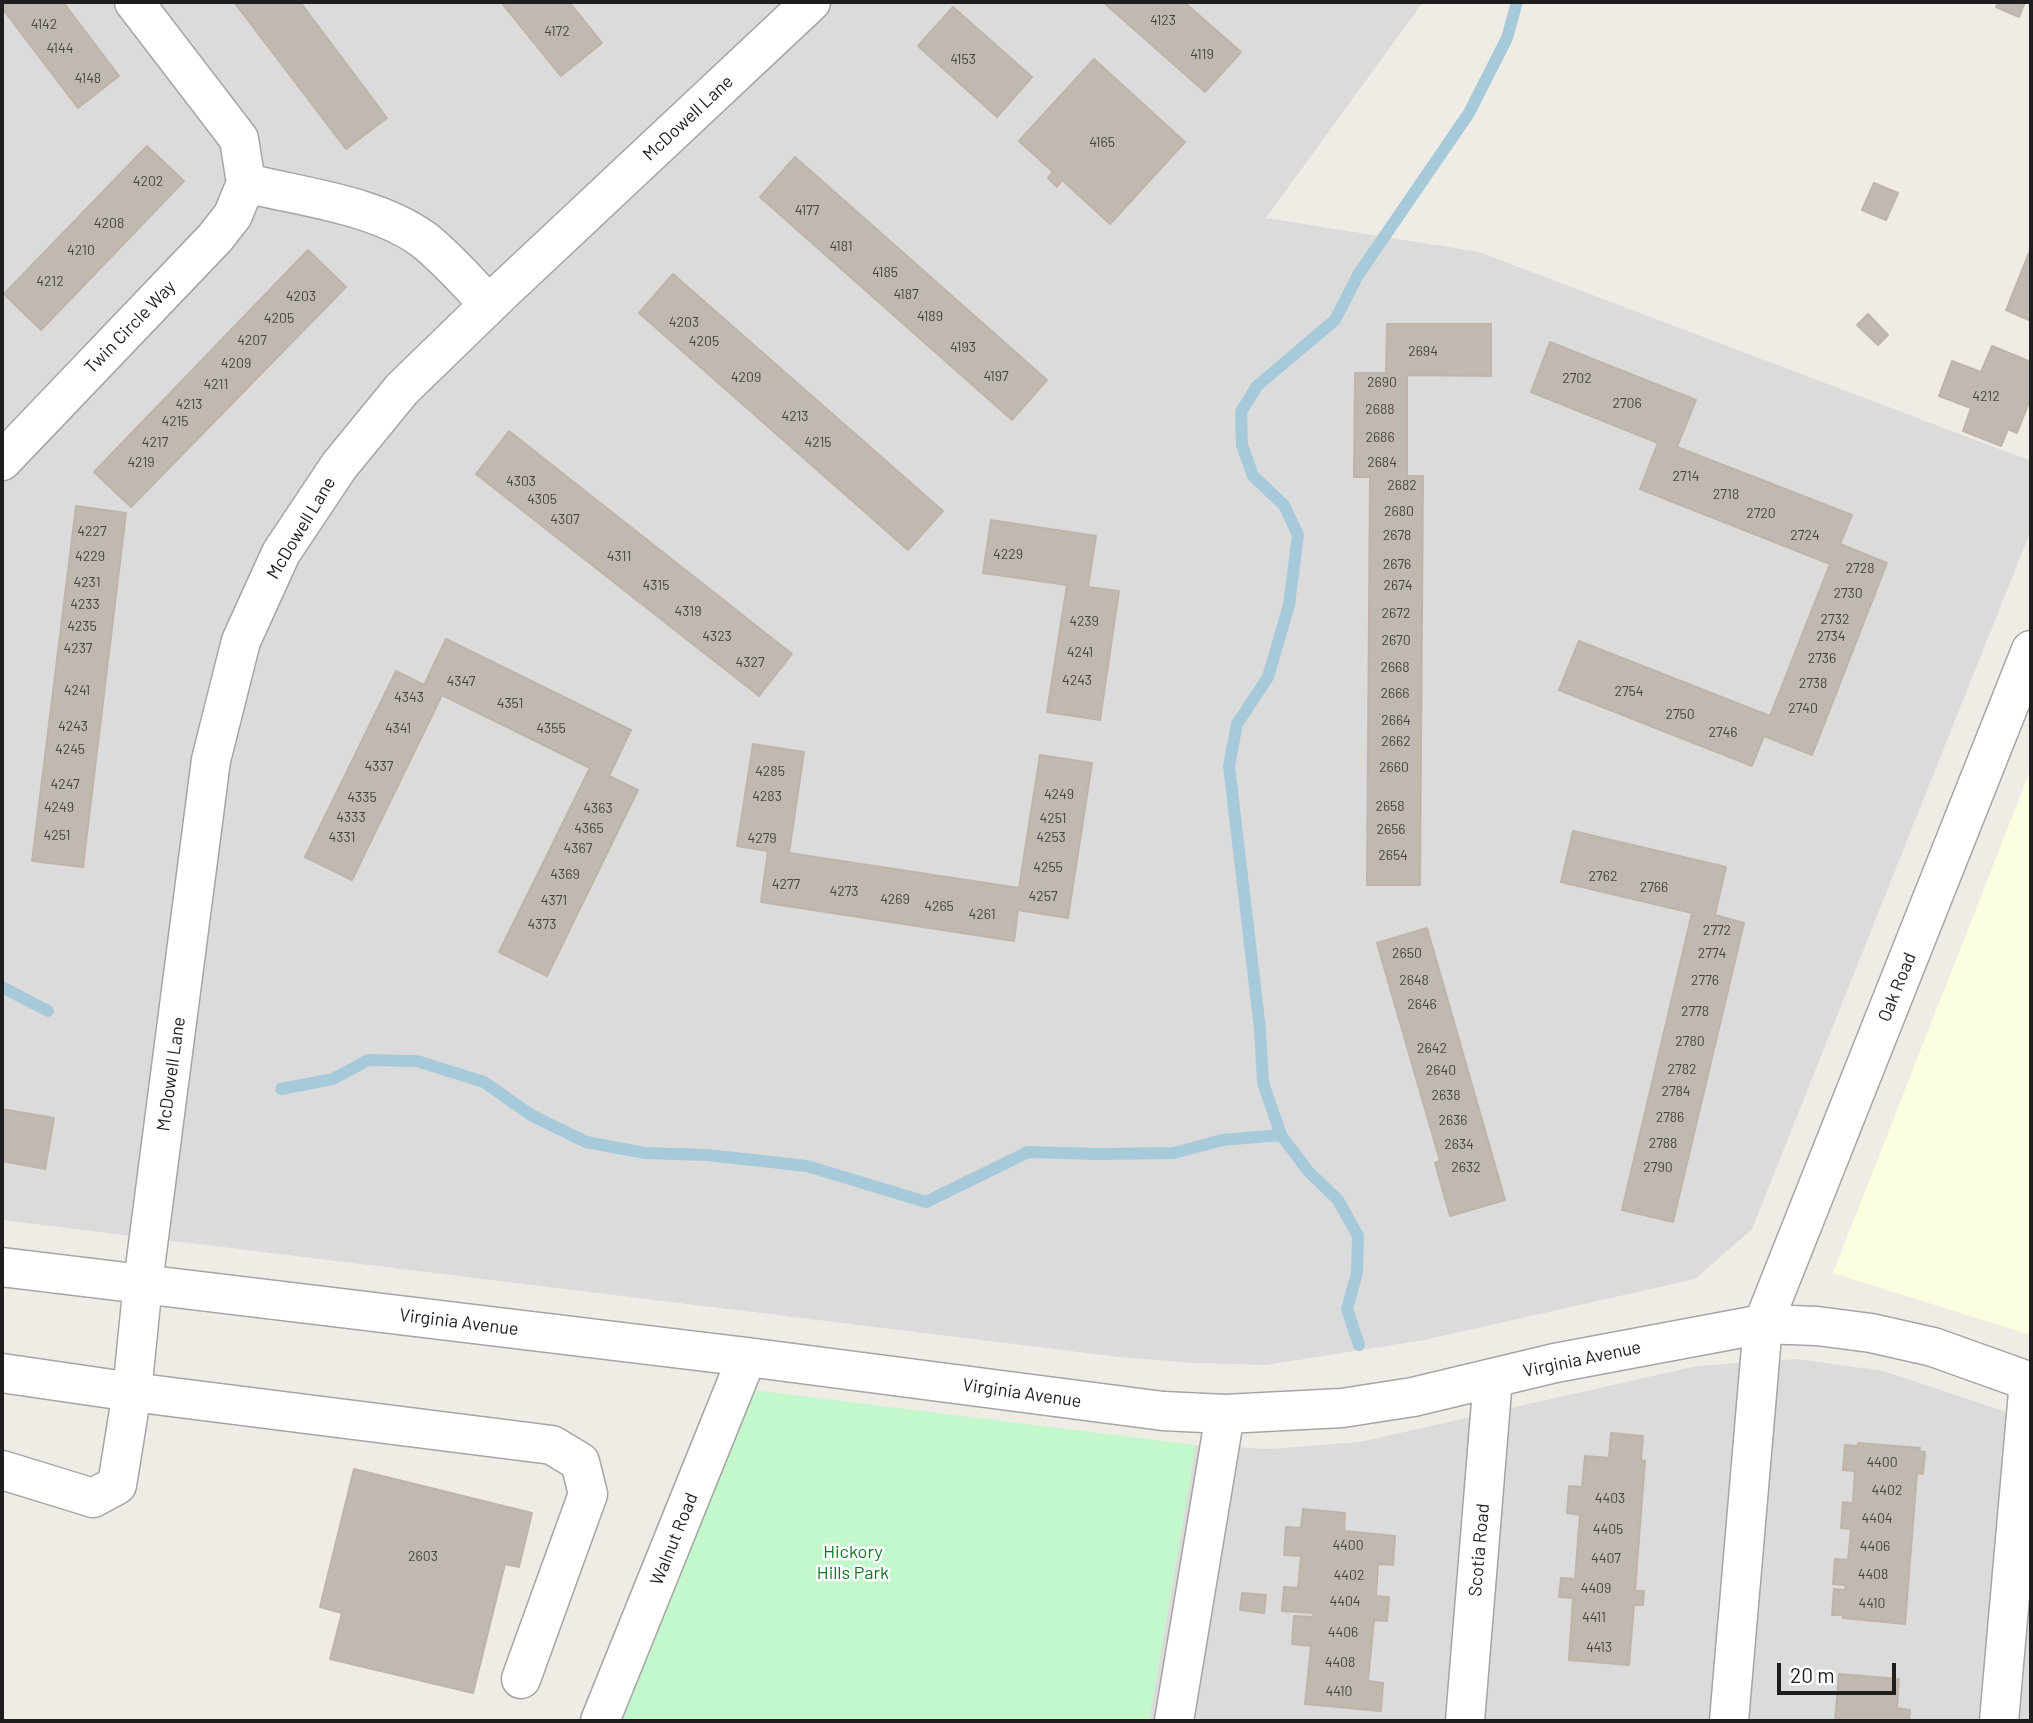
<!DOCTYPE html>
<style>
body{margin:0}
#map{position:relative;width:2033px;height:1723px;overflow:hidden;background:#efece5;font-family:Barlow,sans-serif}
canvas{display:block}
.frame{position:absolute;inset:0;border:4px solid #1e1e1e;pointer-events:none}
.scale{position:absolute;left:1777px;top:1663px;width:119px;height:32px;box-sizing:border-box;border:4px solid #1e1e1e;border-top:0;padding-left:9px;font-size:21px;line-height:24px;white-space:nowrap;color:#1e1e1e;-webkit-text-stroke:5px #fff;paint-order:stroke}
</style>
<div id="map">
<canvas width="2033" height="1723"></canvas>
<div class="frame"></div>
<div class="scale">20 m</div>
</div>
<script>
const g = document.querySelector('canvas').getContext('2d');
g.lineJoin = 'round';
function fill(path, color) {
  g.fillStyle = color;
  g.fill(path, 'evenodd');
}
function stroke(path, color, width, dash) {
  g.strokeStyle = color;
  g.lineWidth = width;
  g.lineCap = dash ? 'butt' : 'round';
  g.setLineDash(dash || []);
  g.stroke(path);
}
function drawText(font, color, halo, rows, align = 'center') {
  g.font = font + ' Barlow,sans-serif';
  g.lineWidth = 5;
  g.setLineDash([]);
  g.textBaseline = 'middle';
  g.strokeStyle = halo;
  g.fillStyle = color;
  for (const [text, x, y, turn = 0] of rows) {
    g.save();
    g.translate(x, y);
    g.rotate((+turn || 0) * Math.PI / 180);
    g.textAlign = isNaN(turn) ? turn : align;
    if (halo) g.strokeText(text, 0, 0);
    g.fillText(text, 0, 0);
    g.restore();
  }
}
fill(new Path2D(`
 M2,2H1423L1266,218L1479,252L2031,461V530L1752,1229L1695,1279L1424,1340L1266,1365L1192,1363L1120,1357L2,1220Z
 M1797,1359L1883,1371L2031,1420V1721H1149L1196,1445L1269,1449L1360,1442L1697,1366Z`), '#dcdbdb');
fill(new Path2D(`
 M2031,769V1335L1833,1273Z`), '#fbfedf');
fill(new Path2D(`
 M753,1390L1196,1445L1149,1721H615Z`), '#c3f7cc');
stroke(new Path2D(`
 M2,987L48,1011
 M281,1089L333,1079L368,1060L417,1061L484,1082L531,1115L586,1142L645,1153L707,1155L807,1166L926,1202L1028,1152L1097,1154L1174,1153L1222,1140L1281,1135
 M1359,1345L1347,1309L1357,1273L1358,1236L1338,1200L1308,1171L1281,1135L1263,1083L1260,1029L1229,766L1237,724L1268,677L1289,605L1298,535L1284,505L1253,476L1242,445L1241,412L1257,386L1335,320L1358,275L1469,113L1507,38L1517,2`), '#a7cada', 12);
const building = new Path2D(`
 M2,2H63L119,76L78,108L2,8Z
 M234,2H300L387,118L346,149Z
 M501,2H569L602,43L561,76Z
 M1103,2H1184L1241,52L1205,92Z
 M1998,2H2025L2019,17L1996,7Z
 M953,7L1032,77L997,117L918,46Z
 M1094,59L1185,142L1110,224L1062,180L1057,187L1048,178L1053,172L1019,141Z
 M147,146L184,181L41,330L4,294Z
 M795,157L1047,380L1012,420L760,197Z
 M1874,183L1898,193L1886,220L1862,210Z
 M2031,248V321L2006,310Z
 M308,250L346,287L131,507L94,472Z
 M673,274L943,511L908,550L639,313Z
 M1868,314L1888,335L1878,345L1857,325Z
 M1387,324H1491V376L1407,375V476H1423L1420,885H1367L1370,477H1354L1355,373H1386Z
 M1550,342L1696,400L1677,447L1852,515L1840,544L1887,563L1812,755L1764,736L1752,766L1559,690L1579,641L1770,716L1830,564L1640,489L1658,443L1531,392Z
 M1992,346L2031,362V397L2017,433L2008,429L2001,446L1963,431L1971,408L1939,396L1952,361L1981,372Z
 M509,431L792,654L759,696L476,474Z
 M76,506L126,513L83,867L32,861Z
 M991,520L1096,536L1088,587L1119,591L1100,720L1047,712L1067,585L983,573Z
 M446,639L631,730L609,776L638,790L547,976L499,952L590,768L442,695L352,880L305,857L396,671L424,685Z
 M753,744L804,752L789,853L1019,888L1040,755L1092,763L1068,918L1018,910L1014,941L761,902L768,851L737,846Z
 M1573,831L1726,867L1715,915L1744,923L1673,1222L1622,1210L1692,913L1561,882Z
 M1427,928L1505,1200L1450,1216L1435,1163L1440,1161L1377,943Z
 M2,1109L54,1118L45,1169L2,1161Z
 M1611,1433L1643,1436L1641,1460L1645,1461L1635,1591H1644L1643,1605H1634L1629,1665L1569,1660L1573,1598L1559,1597L1561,1578L1575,1579L1580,1515L1567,1513L1569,1486L1582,1487L1585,1456L1609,1458Z
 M1858,1443L1920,1448L1919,1451L1925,1452L1923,1474L1917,1473L1905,1624L1843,1618V1615H1832L1834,1589L1845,1590L1846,1585L1833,1584L1835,1559L1848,1560L1851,1529L1841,1528L1843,1502L1853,1503L1855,1471L1843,1470L1845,1445L1857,1446Z
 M354,1469L532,1513L519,1567L505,1564L473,1693L330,1659L342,1613L320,1607Z
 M1303,1509L1345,1513L1344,1531L1395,1536L1393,1565L1378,1564L1376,1596L1389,1597L1387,1621L1374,1620L1368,1681L1383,1683L1381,1711L1305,1704L1311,1646L1292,1644L1294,1616L1313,1617V1613L1282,1611L1284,1587L1298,1588L1301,1556L1284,1555L1286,1527L1301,1528Z
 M1242,1593L1266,1595L1264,1613L1240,1610Z
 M1839,1674L1899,1679L1897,1708L1910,1710L1909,1721H1835Z`);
fill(building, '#bfb9b1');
stroke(building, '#c0b4a8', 2);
const minor = new Path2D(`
 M134,2L239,139L246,183
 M2,461L215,238L233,215L246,183C302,197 377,205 424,240C447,258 468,283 489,304
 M2,1267L747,1357L1163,1411L1225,1414L1342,1408L1413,1397L1555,1363L1763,1324L1817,1326L1871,1333L1933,1347L2031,1382
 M2,1373L132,1392L552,1445L580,1462L588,1494L521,1679
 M2,1470L93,1498L117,1485L132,1392L143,1283L211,760L241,641L281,553L339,466L402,389L502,292L811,2
 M600,1721L747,1357
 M1174,1721L1225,1414
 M1465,1721L1493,1378
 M1729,1721L1763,1324L2031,650
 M1999,1721L2029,1381`);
stroke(minor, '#a5a5a5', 41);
stroke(minor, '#fff', 38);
drawText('14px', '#464543', null, [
 ["4123",1163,20],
 ["4142",44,24],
 ["4172",557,31],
 ["4144",60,48],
 ["4119",1202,54],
 ["4153",963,59],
 ["4148",88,78],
 ["4165",1102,142],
 ["4202",148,181],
 ["4177",807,210],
 ["4208",109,223],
 ["4181",841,246],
 ["4210",81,250],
 ["4185",885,272],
 ["4212",50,281],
 ["4187",906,294],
 ["4203",301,296],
 ["4189",930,316],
 ["4205",279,318],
 ["4203",684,322],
 ["4207",252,340],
 ["4205",704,341],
 ["4193",963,347],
 ["2694",1423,351],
 ["4209",236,363],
 ["4197",996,376],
 ["4209",746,377],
 ["2702",1577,378],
 ["2690",1382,382],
 ["4211",216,384],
 ["4212",1986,396],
 ["2706",1627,403],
 ["4213",189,404],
 ["2688",1380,409],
 ["4213",795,416],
 ["4215",175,421],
 ["2686",1380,437],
 ["4217",155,442],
 ["4215",818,442],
 ["4219",141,462],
 ["2684",1382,462],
 ["2714",1686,476],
 ["4303",521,481],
 ["2682",1402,485],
 ["2718",1726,494],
 ["4305",542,499],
 ["2680",1399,511],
 ["2720",1761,513],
 ["4307",565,519],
 ["4227",92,531],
 ["2678",1397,535],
 ["2724",1805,535],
 ["4229",1008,554],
 ["4229",90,556],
 ["4311",619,556],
 ["2676",1397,564],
 ["2728",1860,568],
 ["4231",87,582],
 ["4315",656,585],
 ["2674",1398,585],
 ["2730",1848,593],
 ["4233",85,604],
 ["4319",688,611],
 ["2672",1396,613],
 ["2732",1835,619],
 ["4239",1084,621],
 ["4235",82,626],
 ["4323",717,636],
 ["2734",1831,636],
 ["2670",1396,640],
 ["4237",78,648],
 ["4241",1080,652],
 ["2736",1822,658],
 ["4327",750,662],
 ["2668",1395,667],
 ["4243",1077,680],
 ["4347",461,681],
 ["2738",1813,683],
 ["4241",77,690],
 ["2754",1629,691],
 ["2666",1395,693],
 ["4343",409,697],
 ["4351",510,703],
 ["2740",1803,708],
 ["2750",1680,714],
 ["2664",1396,720],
 ["4243",73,726],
 ["4341",398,728],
 ["4355",551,728],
 ["2746",1723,732],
 ["2662",1396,741],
 ["4245",70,749],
 ["4337",379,766],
 ["2660",1394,767],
 ["4285",770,771],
 ["4247",65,784],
 ["4249",1059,794],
 ["4283",767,796],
 ["4335",362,797],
 ["2658",1390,806],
 ["4249",59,807],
 ["4363",598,808],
 ["4333",351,817],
 ["4251",1053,818],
 ["4365",589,828],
 ["2656",1391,829],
 ["4251",57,835],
 ["4331",342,837],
 ["4253",1051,837],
 ["4279",762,838],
 ["4367",578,848],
 ["2654",1393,855],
 ["4255",1048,867],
 ["4369",565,874],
 ["2762",1603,876],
 ["4277",786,884],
 ["2766",1654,887],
 ["4273",844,891],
 ["4257",1043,896],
 ["4269",895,899],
 ["4371",554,900],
 ["4265",939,906],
 ["4261",982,914],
 ["4373",542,924],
 ["2772",1717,930],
 ["2650",1407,953],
 ["2774",1712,953],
 ["2648",1414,980],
 ["2776",1705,980],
 ["2646",1422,1004],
 ["2778",1695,1011],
 ["2780",1690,1041],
 ["2642",1432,1048],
 ["2782",1682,1069],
 ["2640",1441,1070],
 ["2784",1676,1091],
 ["2638",1446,1095],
 ["2786",1670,1117],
 ["2636",1453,1120],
 ["2788",1663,1143],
 ["2634",1459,1144],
 ["2632",1466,1167],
 ["2790",1658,1167],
 ["4400",1882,1462],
 ["4402",1887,1490],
 ["4403",1610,1498],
 ["4404",1877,1518],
 ["4405",1608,1529],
 ["4400",1348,1545],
 ["4406",1875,1546],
 ["2603",423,1556],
 ["4407",1606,1558],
 ["4408",1873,1574],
 ["4402",1349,1575],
 ["4409",1596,1588],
 ["4404",1345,1601],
 ["4410",1872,1603],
 ["4411",1594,1617],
 ["4406",1343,1632],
 ["4413",1599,1647],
 ["4408",1340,1662],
 ["4410",1339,1691]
]);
drawText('18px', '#1e1e1e', '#fff', [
 ["McDowell Lane",688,118,-43],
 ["Twin Circle Way",130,327,-46],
 ["McDowell Lane",301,528,-59],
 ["Oak Road",1897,987,-68],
 ["McDowell Lane",171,1074,-82],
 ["Virginia Avenue",459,1322,7],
 ["Virginia Avenue",1582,1359,-12],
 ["Virginia Avenue",1022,1393,8],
 ["Walnut Road",674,1539,-68],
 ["Scotia Road",1479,1550,-85]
]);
drawText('18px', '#107823', '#fff', [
 ["Hickory",853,1552],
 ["Hills Park",853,1573]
]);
</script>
